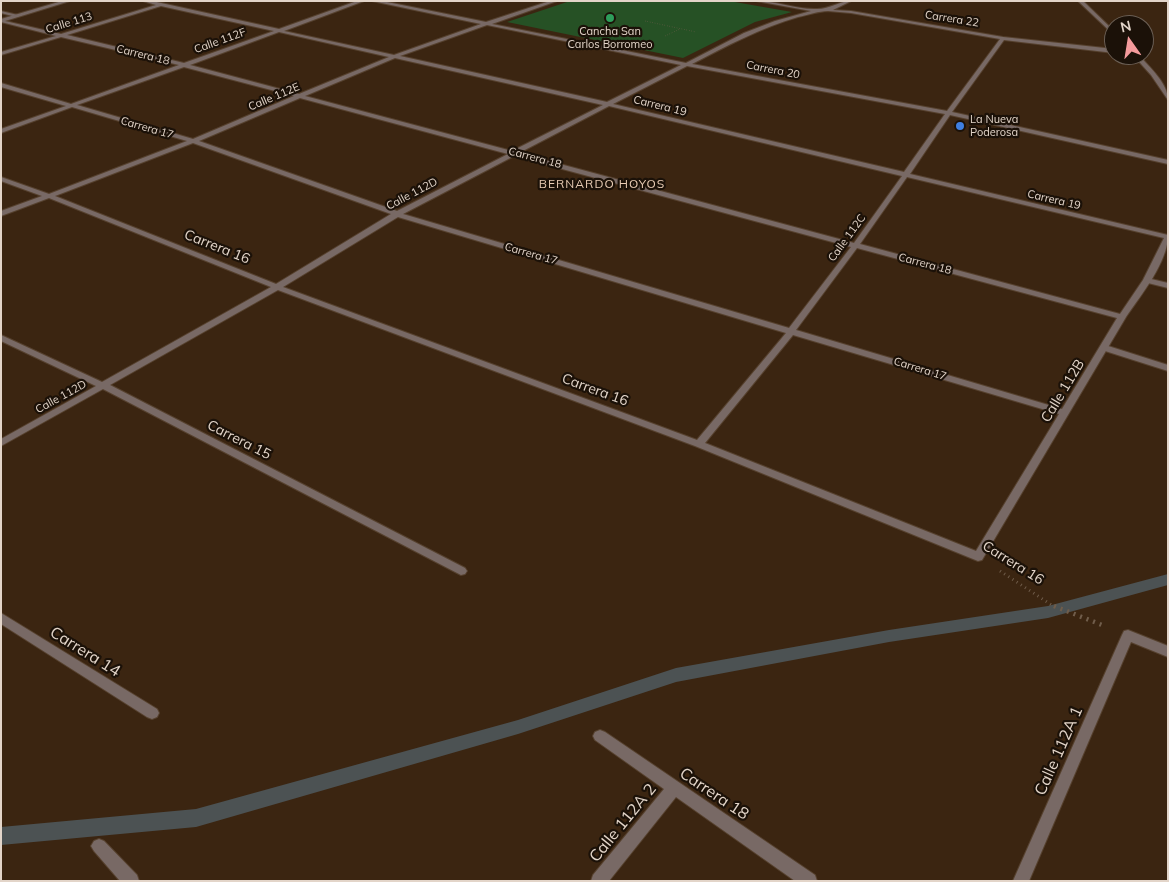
<!DOCTYPE html>
<style>
body{margin:0}
#map{position:relative;width:1169px;height:882px;overflow:hidden;background:#3b2511;font-family:Mulish,sans-serif}
canvas{display:block}
.frame{position:absolute;inset:0;border:2px solid #e3d5c9;pointer-events:none}
.north{position:absolute;left:1104px;top:15px;width:50px;height:50px;box-sizing:border-box;background:#1b1108;border:1px solid #6b5f55;border-radius:50%;rotate:347deg;font-size:14px;font-weight:700;line-height:20px;text-align:center;color:#e3d5c9}
.north::after{content:'';display:block;margin:auto;width:18px;height:22px;background:#f59b9c;clip-path:polygon(50% 0,100% 100%,50% 72%,0 100%)}
</style>
<div id="map">
<canvas width="1169" height="882"></canvas>
<div class="frame"></div>
<div class="north">N</div>
</div>
<script>
const g = document.querySelector('canvas').getContext('2d');
g.lineJoin = 'round';
function fill(path, color) {
  g.fillStyle = color;
  g.fill(path, 'evenodd');
}
function stroke(path, color, width, dash) {
  g.strokeStyle = color;
  g.lineWidth = width;
  g.lineCap = dash ? 'butt' : 'round';
  g.setLineDash(dash || []);
  g.stroke(path);
}
function drawText(font, color, halo, rows, align = 'center') {
  g.font = font + ' Mulish,sans-serif';
  g.lineWidth = 4.5;
  g.setLineDash([]);
  g.textBaseline = 'middle';
  g.strokeStyle = halo;
  g.fillStyle = color;
  for (const [text, x, y, turn = 0] of rows) {
    g.save();
    g.translate(x, y);
    g.rotate((+turn || 0) * Math.PI / 180);
    g.textAlign = isNaN(turn) ? turn : align;
    if (halo) g.strokeText(text, 0, 0);
    g.fillText(text, 0, 0);
    g.restore();
  }
}
fill(new Path2D(`
 M570,1H729L792,12L755,22L683,58L507,22Z`), '#265125');
fill(new Path2D(`
 M1168,574V585L1048,618L889,642L676,682L518,734L196,827L1,845V827L196,809L518,720L676,668L889,630L1048,606Z`), '#4c5253');
const lane = new Path2D(`
 M1,11L18,15V16L16,17L1,13Z
 M1144,278H1147L1168,283V288L1144,282Z
 M1105,345L1168,365V371L1102,350L1101,348L1102,346Z`);
const street = new Path2D(`
 M62,1H70L5,21L61,34L156,5L143,1H152L279,29L357,1H364L284,31L394,55L481,24L372,1H382L486,22L550,1H557L492,24L686,63L744,33L775,21L811,11L756,1C777,1 798,10 817,9C830,9 840,1 851,1L833,10L851,11L1003,37L1114,49V53L1004,40L952,112L1168,160V164L950,115L910,174L1168,235C1168,262 1141,295 1126,317L982,560L978,561L695,446L278,290L110,385L465,568L467,571L465,574L461,575L103,389L1,446V439L96,386L1,341V335L102,382L271,287L49,198L1,216V211L42,196L1,181V177L49,194L187,141L72,107L1,133V129L66,106L1,87V83L71,104L179,65L61,37L1,55V52L56,36L1,22V19ZM161,6L274,31L184,63L67,35ZM828,11L851,13L1000,39L947,111L692,64C727,46 760,28 798,17C808,15 819,11 828,11ZM487,25L681,65L607,102L400,56ZM279,32L389,57L299,94L190,65ZM395,58L603,105L512,151L305,96ZM687,66L945,114L904,172L613,104ZM184,67L294,96L193,139L77,105ZM300,98L508,154L397,211L199,141ZM609,106L902,176L854,243L519,153ZM193,143L391,214L276,284L55,196ZM514,156L851,247L789,328L403,214ZM907,177L1164,238L1143,280L1120,314L860,244ZM398,217L786,333L697,440L283,287ZM857,248L1117,318L1062,409L796,330ZM793,335L1059,414L976,551L705,443Z
 M1078,1H1083L1114,31V35Z
 M1133,55H1139C1149,67 1168,83 1168,100L1151,75Z
 M1,613L157,709L159,713L157,717L152,719L147,717L1,624Z
 M1128,630L1168,646V657L1131,642L1029,881H1013L1122,635L1124,631Z
 M600,730L605,732L815,875L817,881H795L676,797L609,881H591L593,875L664,789L595,740L593,736L595,732Z
 M99,839L104,841L137,875L139,881H120L94,851L91,846L94,841Z`);
stroke(lane, '#56412e', 2);
stroke(street, '#56412e', 2);
stroke(new Path2D(`
 M645,21L696,32
 M665,36L680,29`), '#705d4b', 1, [0.5, 2]);
stroke(new Path2D(`
 M1000,571L1056,608`), '#705d4b', 3, [1, 4]);
stroke(new Path2D(`
 M1054,606L1102,625`), '#705d4b', 4.5, [2, 5]);
fill(lane, '#786965');
fill(street, '#786965');
for (const [x, y, r, color] of [
 [610,18,5,"#2e9e5b"],
 [960,126,5,"#3f7fe0"]
]) {
  const dot = new Path2D();
  dot.arc(x, y, r, 0, 2 * Math.PI);
  g.fillStyle = color;
  g.fill(dot);
  stroke(dot, '#1b1108', 2);
}
drawText('11px', '#e3d5c9', '#1b1108', [
 ["Carrera 22",952,19,9],
 ["Calle 113",69,23,-17],
 ["Calle 112F",220,41,-20],
 ["Carrera 18",143,55,14],
 ["Carrera 20",773,70,11],
 ["Calle 112E",274,97,-23],
 ["Carrera 19",660,106,14],
 ["Carrera 17",147,128,16],
 ["Carrera 18",535,158,15],
 ["Calle 112D",412,194,-28],
 ["Carrera 19",1054,200,13],
 ["Calle 112C",847,238,-54],
 ["Carrera 17",531,254,16],
 ["Carrera 18",925,264,15],
 ["Carrera 17",920,369,17],
 ["Calle 112D",61,397,-29]
]);
drawText('11px', '#e3d5c9', '#1b1108', [
 ["Cancha San",610,32],
 ["Carlos Borromeo",610,45],
 ["La Nueva",970,120,"left"],
 ["Poderosa",970,133,"left"]
]);
g.letterSpacing = '1px';
drawText('12px', '#eacdb5', '#1b1108', [
 ["BERNARDO HOYOS",602,184]
]);
g.letterSpacing = '0px';
drawText('14px', '#e3d5c9', '#1b1108', [
 ["Carrera 16",217,247,22],
 ["Carrera 16",595,390,20],
 ["Calle 112B",1063,391,-59],
 ["Carrera 15",239,440,27],
 ["Carrera 16",1013,563,32]
]);
drawText('16px', '#e3d5c9', '#1b1108', [
 ["Carrera 14",85,652,32],
 ["Calle 112A 1",1059,751,-66],
 ["Carrera 18",714,794,34],
 ["Calle 112A 2",623,823,-51]
]);
</script>
